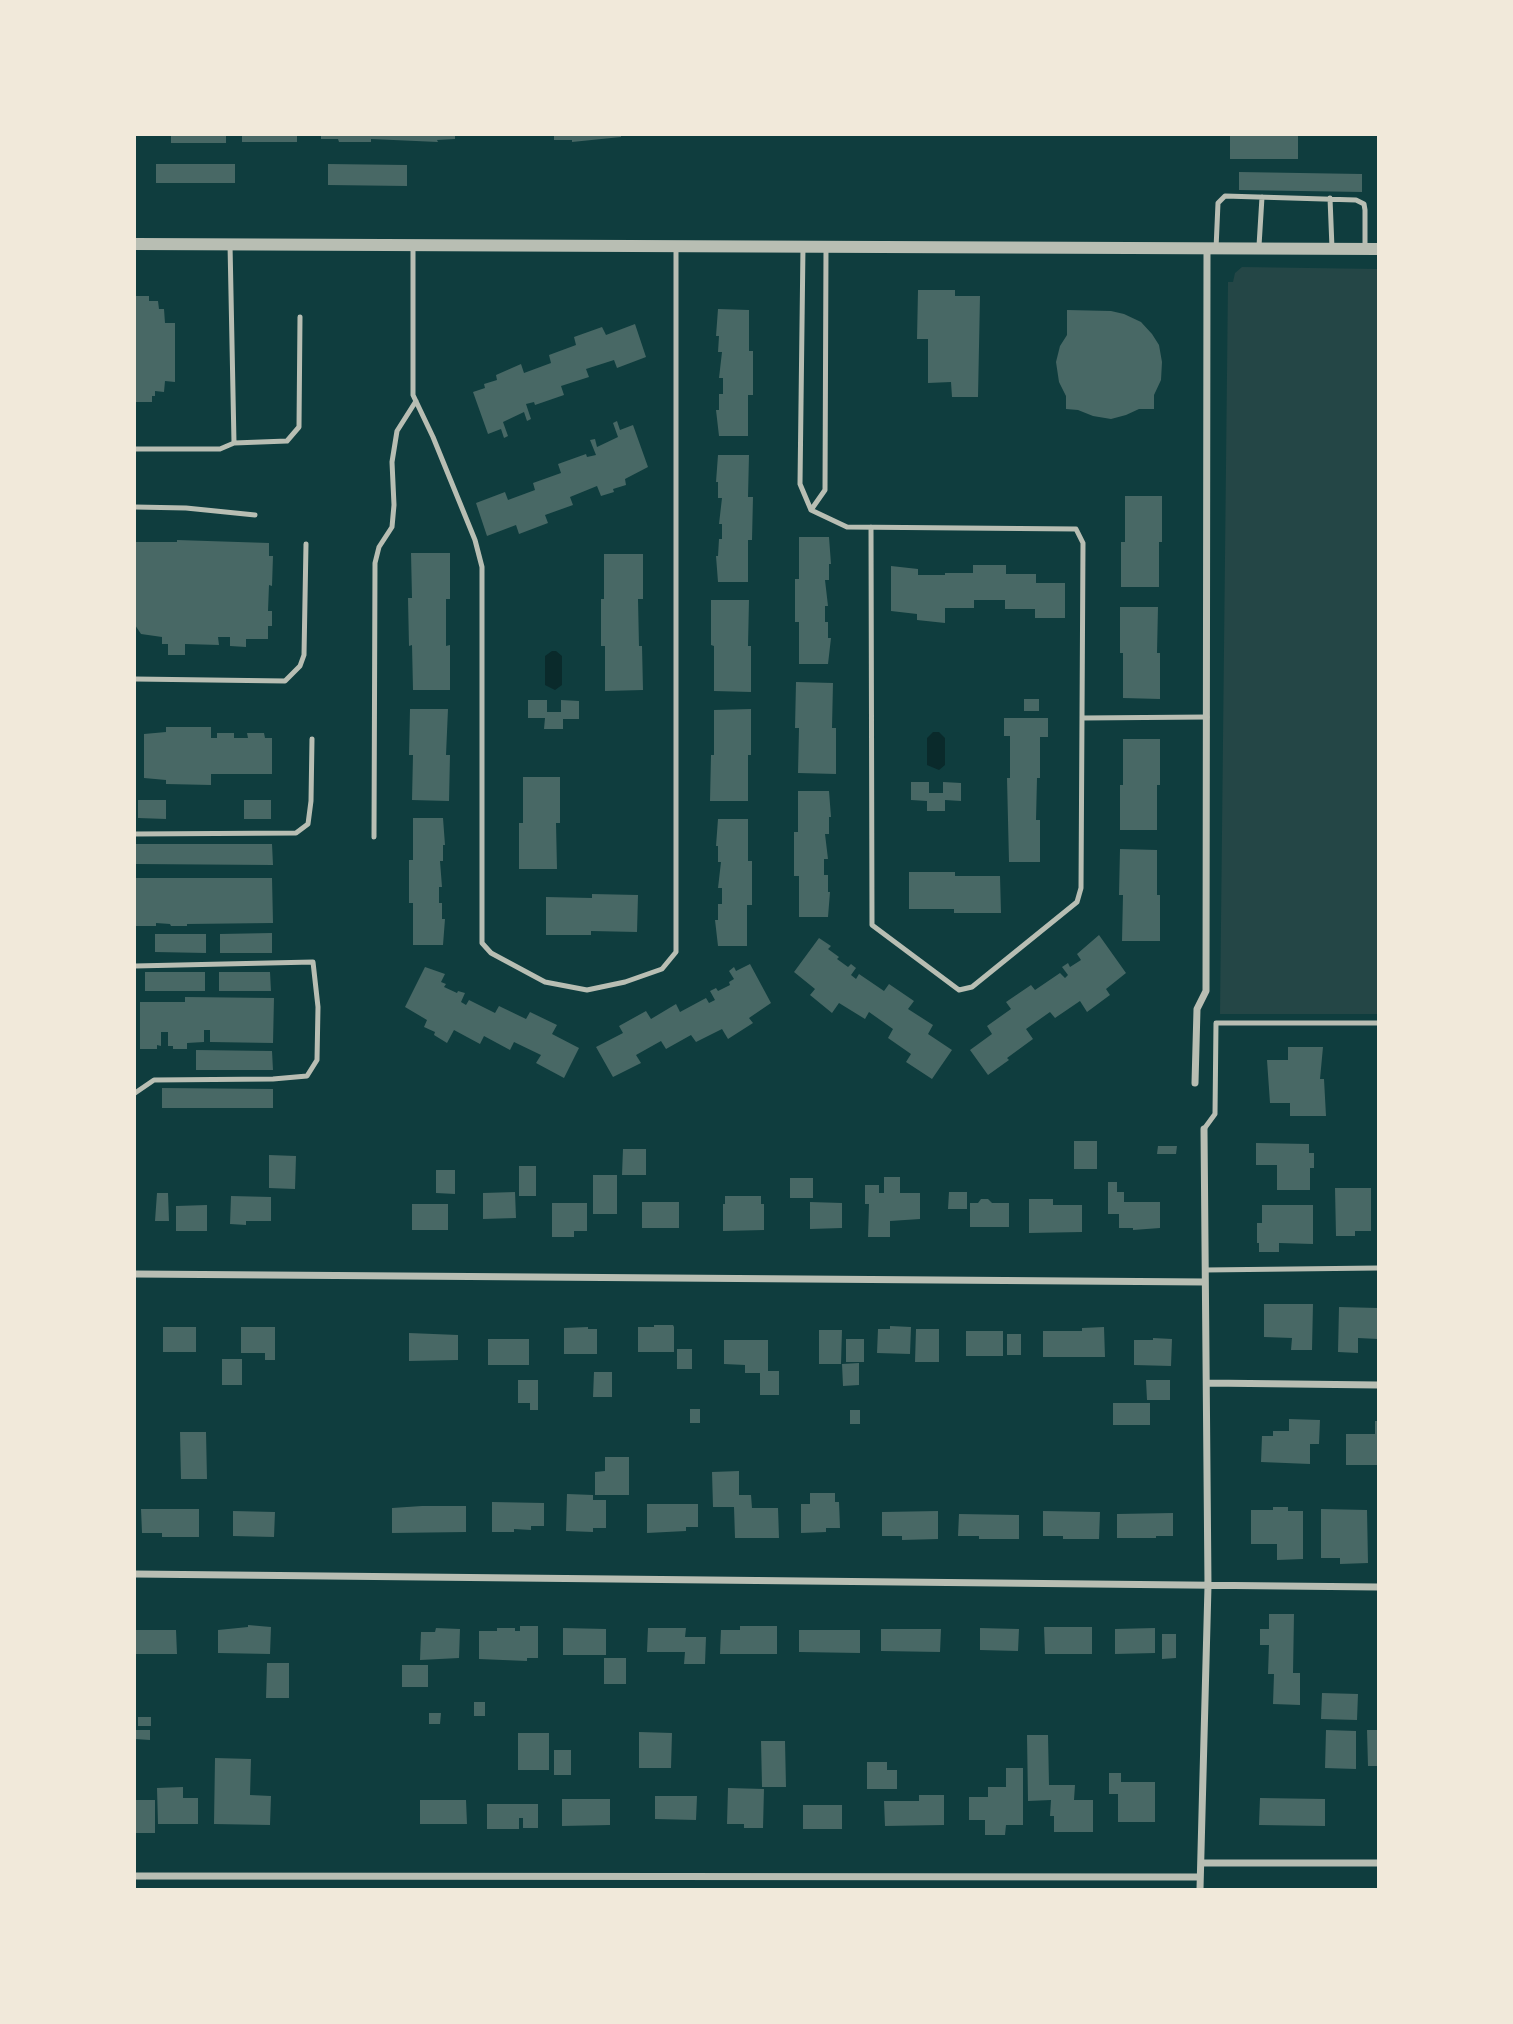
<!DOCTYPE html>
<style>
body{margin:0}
#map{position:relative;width:1513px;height:2024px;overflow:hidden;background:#0f3d3e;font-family:"Work Sans",sans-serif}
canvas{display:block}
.frame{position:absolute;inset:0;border:136px solid #f1e9da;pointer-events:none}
</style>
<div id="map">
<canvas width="1513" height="2024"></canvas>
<div class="frame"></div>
</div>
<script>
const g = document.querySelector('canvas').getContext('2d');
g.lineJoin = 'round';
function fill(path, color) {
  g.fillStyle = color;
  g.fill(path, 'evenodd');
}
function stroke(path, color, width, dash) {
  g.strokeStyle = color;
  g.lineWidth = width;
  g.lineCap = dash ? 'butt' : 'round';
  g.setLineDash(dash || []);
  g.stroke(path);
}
fill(new Path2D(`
 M1242,267L1378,269V1014H1220L1228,282H1233L1235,273Z`), '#244646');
fill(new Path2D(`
 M552,651H556L562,656V685L555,690L545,685V656Z
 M933,732H939L945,738V765L939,770L927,765V738Z`), '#0a2a2b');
fill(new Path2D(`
 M171,135H226V143H171Z
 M242,135H297V142H242Z
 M321,135H455V139L437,140L438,142L371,139V142H339L338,139H321Z
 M554,135H621V137L572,142V140H554Z
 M1230,135H1298V159H1230Z
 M156,164H235V183H156Z
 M328,164L407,165V186L328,185Z
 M1239,172L1362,174V192L1239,190Z
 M918,290H955V296H980L978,397H952L951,382L928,383V339H917Z
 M135,296H149V301H158L159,309H164L165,323H175V382L165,381L164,392L155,391V396H152V402H135Z
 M718,309L749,310V351H753V395H748V436H719L716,410H719V394H723V378H719L722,352H718L719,336H716Z
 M1067,310L1111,311L1124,314L1141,322L1152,334L1159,345L1162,362L1161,380L1154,395V409H1139L1126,415L1111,419L1093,416L1078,410L1066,409V396L1059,382L1056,362L1060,346L1067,335Z
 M635,324L646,357L617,368L614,360L586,369L589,377L561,386L564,395L535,405L534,402L526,404L531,419L527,421L524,412L503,422L508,436L504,438L501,429L488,434L473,392L485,388L484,384L497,380L496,375L521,364L524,373L551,363L549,355L576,345L574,337L602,327L606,335Z
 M617,421L620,430L633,425L648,467L625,479L626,485L613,489L614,492L601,496L597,486L570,497L573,505L545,515L548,523L519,534L516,525L487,536L476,503L505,492L508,500L535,490L533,483L561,473L558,464L586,454L587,457L596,455L590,440L595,439L597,447L618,437L613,423Z
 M718,455H749L748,497H753L752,540H748V582H718L716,556H718L719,539H722V524H719L722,498H718V482H716Z
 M1125,496H1162V542H1159V587H1121V542H1125Z
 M799,537H829L831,564H829V580H825L828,606H825V622H828V638H831L828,664H799V622H795V579H799Z
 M177,540L269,543V556H273L272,586L269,585L268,611H272V626H268V639H246V647L230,646V637H218L219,645L185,644V655H168V644H162V637L141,634L135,625V542H177Z
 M411,553H450V599H446V646L450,645V690H413L412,645L409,646L408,598H412Z
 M604,554H643V599H638L639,646H642L643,690L605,691V646H601V599H604Z
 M973,565H1006V574H1036V583H1065V618H1035V609H1005V600H974V608H945V623L917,620V614L891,611V566L918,569V575H945V573H973Z
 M711,600H749L748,646H751V692L714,691V646L711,645Z
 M1120,607H1158L1157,653H1160V699L1123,698V653H1120Z
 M796,682L833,683L832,728H836V774L798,773L799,728H795Z
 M1024,699H1039V711H1024Z
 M528,700H547V712H561V700L579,701V719H563V729H544L545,718H528Z
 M410,709H448L446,755H450L449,801L412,800L413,755H409Z
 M751,709V755H748V801H710L711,755H714V710Z
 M1004,718H1048V737H1040V778H1037L1036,820H1040V862H1009L1007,778H1010V736H1004Z
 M166,727H211V738H217V733H234V738H248L247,733H264L265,738H272V774H211V785L166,784V780L144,778V734L166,732Z
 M1123,739H1160V785H1157V830H1120V785H1123Z
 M523,777H560V823H556L557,869H519V823H523Z
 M911,782H929V793H943V782L961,783V801L945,800V811H927V801L911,800Z
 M798,791H829L831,817H829V834H825L828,859H824V875H828V892H830L828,917H799V876H794V832H798Z
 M138,800H166V819L138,818Z
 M244,800H271V819H244Z
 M413,818H443L445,845H443V861H440L442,887H439V903H442V919H445L443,945H413V903H409V860H413Z
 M718,819H748V861H752V905H747V946H718L715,920H718V904H722V888H718L721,862H718V846H716Z
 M135,844H272L273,865L135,864Z
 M1120,849L1157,850V895H1160V941H1122L1123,895H1119Z
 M909,872H955V876H1000L1001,913H954V909H909Z
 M135,878H272L273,923L187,924V926H171L170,924L156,923V926H135Z
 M592,894L638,895L637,932L591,931V935H546V897L592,898Z
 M272,933V953H220V934Z
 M155,934H206V953L155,952Z
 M1099,935L1126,973L1106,989L1110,995L1087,1012L1080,1001L1055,1018L1050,1012L1026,1029L1033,1039L1007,1058L1009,1060L988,1075L970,1050L992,1034L987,1026L1011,1009L1006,1002L1031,985L1035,990L1060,973L1065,978L1068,975L1062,967L1068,963L1070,967L1081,960L1077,954Z
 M819,938L831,946L828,949L839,957L837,959L848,967L851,964L856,968L851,975L856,979L859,974L884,991L889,984L914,1001L908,1009L933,1025L928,1034L952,1050L932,1079L906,1062L911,1054L888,1038L893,1029L869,1012L865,1019L839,1003L832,1013L810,995L815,989L794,972Z
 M750,964L771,1003L749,1018L753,1023L728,1039L722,1029L696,1042L691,1035L666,1049L661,1041L636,1055L641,1063L613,1077L596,1047L623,1033L619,1026L646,1011L651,1019L676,1004L680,1012L706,998L709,1003L715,1000L710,991L716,988L718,991L730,985L729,982L734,979L729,971L734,967L736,971Z
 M425,967L445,974L441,982L446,984L444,987L457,993L458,991L465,993L461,1002L466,1005L469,1000L495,1013L499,1006L526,1019L530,1012L557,1025L552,1034L579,1048L564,1078L536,1063L541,1055L514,1042L510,1050L484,1036L480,1044L454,1030L447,1043L434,1035L435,1032L424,1027L427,1020L405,1007Z
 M145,972H205V991H145Z
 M219,972H270L271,991H219Z
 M185,997L274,998L273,1043L210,1042V1030H204V1042L187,1043V1049H173V1046H168V1032H161V1046L157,1045V1049H140V1002H185Z
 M1288,1047H1323L1320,1079H1324L1326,1116H1290V1103H1270L1267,1060H1288Z
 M196,1050L272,1051L273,1070H196Z
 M162,1088L273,1089V1108H162Z
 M1074,1141H1097V1169H1074Z
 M1256,1143L1309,1144V1153H1314V1168H1310V1190H1277V1165H1256Z
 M1158,1146H1177L1176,1154H1157Z
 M623,1149H646V1175H622Z
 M269,1155L296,1156L295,1189L269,1188Z
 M519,1166H536V1196H519Z
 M436,1170H455V1194L436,1193Z
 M593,1175H617V1214H593Z
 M884,1177H900V1193H920V1219L890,1221V1237H868L869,1204H865V1185H879V1193H884Z
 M790,1178H813V1198H790Z
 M1108,1182H1117V1192H1124V1202H1160V1228L1133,1230V1228H1119V1214H1108Z
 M1335,1188H1371V1231H1355V1236H1336Z
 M515,1192L516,1218L483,1219V1193Z
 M949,1192H967V1209H948Z
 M157,1193H168L169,1221H155Z
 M231,1196L271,1197V1221H246V1225L230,1224Z
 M725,1196H761V1204H764V1230L723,1231V1204H725Z
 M981,1199H988L992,1203H1009V1227H970V1203H978Z
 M1029,1199H1053V1205H1082V1232L1029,1233Z
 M642,1202H679V1228H642Z
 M810,1202L842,1203V1228L810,1229Z
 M552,1203H587V1231H574V1237H552Z
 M412,1204H448V1230H412Z
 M207,1205V1231H176V1206Z
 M1262,1205H1313V1244L1279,1243V1252H1259V1243H1257V1223H1262Z
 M1264,1304H1313L1312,1350H1291L1292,1338L1264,1337Z
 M1339,1307L1378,1308V1339L1358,1338V1353L1338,1352Z
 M654,1325H673L674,1327V1352H638V1327H654Z
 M890,1326L911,1327L910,1354L877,1353L878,1329H890Z
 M163,1327H196V1352H163Z
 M241,1327H275V1360H265V1353H241Z
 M588,1327V1329H597V1354H564V1328Z
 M1104,1327L1105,1357H1043V1331H1082V1328Z
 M916,1329H939V1362H915Z
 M819,1330H842L841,1364H819Z
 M966,1331H1003V1356H966Z
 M409,1333L458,1335V1360L409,1361Z
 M1007,1334H1021V1355H1007Z
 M1153,1338L1172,1339L1171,1366L1134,1365V1340H1153Z
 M488,1339H529V1365H488Z
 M846,1339H864V1362H846Z
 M724,1340H768V1371H779V1395H760V1373H745V1365L724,1364Z
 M677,1349H692V1369H677Z
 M222,1359H242V1385H222Z
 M859,1363V1385L843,1386L842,1364Z
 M594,1372H612V1397H593Z
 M518,1380H538V1410H530V1403H518Z
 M1146,1380H1170V1400H1147Z
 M1113,1403H1150V1425H1113Z
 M690,1409H700V1423H690Z
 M850,1410H860V1424H850Z
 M1289,1419L1320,1420L1319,1444H1310V1464L1261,1462L1262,1436H1273V1431H1289Z
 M1375,1421H1378V1465H1346V1434H1375Z
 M180,1432H206L207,1479H181Z
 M605,1457H629V1495H595V1472L605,1471Z
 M739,1471V1495H751L752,1508H778L779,1538H735L734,1507H713L712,1472Z
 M810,1493H835V1502H839L840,1528H826V1532L801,1533V1504H810Z
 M567,1494L593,1495V1500H606V1528H593V1532L566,1531Z
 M492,1502L544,1503V1526H531V1530L514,1529V1532H492Z
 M647,1504H698V1527H686V1531L647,1533Z
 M422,1506H466V1532L392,1533V1508Z
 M1273,1507H1288V1511H1303V1559L1277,1560V1544H1251V1510H1273Z
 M141,1509H199V1537H162V1533H142Z
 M1321,1509L1367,1510L1368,1563L1340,1564V1558H1321Z
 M233,1511L275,1512L274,1537L233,1536Z
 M938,1511V1539L902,1540V1536H882V1512Z
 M1043,1511L1100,1512L1099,1539H1063V1536H1043Z
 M1173,1513V1536H1156V1538H1117V1514Z
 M959,1514L1019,1515V1539H979V1536H958Z
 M1269,1614H1294L1293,1673H1300V1705L1273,1704L1274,1674H1268L1269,1645H1260V1629H1269Z
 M248,1625L271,1627L270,1654L218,1653V1630L248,1627Z
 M520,1626H538V1658H527V1661L479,1659V1631H497V1628H515V1631H520Z
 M740,1626H777V1654H720L721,1630H740Z
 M1044,1627H1092V1654H1045Z
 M436,1628L460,1629L459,1658L420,1660L421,1632H435Z
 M563,1628L606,1629V1655H563Z
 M648,1628H686L685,1637H706L705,1664H684L685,1652H647Z
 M980,1628L1019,1629L1018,1651L980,1650Z
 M1155,1628V1653L1115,1654V1629Z
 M881,1629H941L940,1652L881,1651Z
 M135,1630H176L177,1654H135Z
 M799,1630H860V1653L799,1652Z
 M1162,1634H1176V1658L1162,1659Z
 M604,1658H626V1684H604Z
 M267,1663H289V1698H266Z
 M402,1665H428V1687H402Z
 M1322,1693L1358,1694L1357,1720L1321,1719Z
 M474,1702H485V1716H474Z
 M429,1713H441L440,1724H429Z
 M138,1717H151V1726H138Z
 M135,1730H150V1740L135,1739Z
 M1326,1730L1356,1731V1769L1325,1768Z
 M1367,1730H1378V1766H1368Z
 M639,1732L672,1733L671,1768H639Z
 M518,1733H549V1770H518Z
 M1027,1735H1048L1049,1785H1075L1074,1800H1093V1832H1054V1816H1050L1051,1800L1028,1801Z
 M761,1741H785L786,1787H762Z
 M554,1750H571V1775H554Z
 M215,1758L251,1759L250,1795L271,1796L270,1825L214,1824Z
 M867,1762H887V1770H897V1789H867Z
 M1006,1768H1023V1825H1006L1005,1835H985V1820H969V1797H988V1787H1006Z
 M1109,1773H1121V1782H1155V1822H1118V1794H1109Z
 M183,1787V1798H198V1824H158L157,1788Z
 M728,1788L764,1789L763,1828H744V1824H727Z
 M919,1795H944V1825L885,1826L884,1801H919Z
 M655,1796H697L696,1820L655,1819Z
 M1260,1798L1325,1799V1826L1259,1825Z
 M562,1799H610V1825L562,1826Z
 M136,1800H155V1833H136Z
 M420,1800H466L467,1824H420Z
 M487,1804H538V1828H523V1818H519V1829H487Z
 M803,1805H842V1829H803Z`), '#486865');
stroke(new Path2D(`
 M1330,198L1332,248
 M230,244L234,443
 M413,246V395L433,437L475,540L482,567V943L491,953L545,982L587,990L625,982L662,969L676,952V246
 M803,246L800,484L811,510L847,527L1076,529L1083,543L1081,888L1077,902L972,987L959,990L872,925L871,527
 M1259,246L1262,197
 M1216,249L1218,203L1225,196L1356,200L1364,204L1365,210V249
 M135,449H220L234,443L287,441L299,427L300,317
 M135,507L186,508L255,515
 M811,510L825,490L826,248
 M135,679L285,681L300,666L304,655L306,544
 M1082,718L1207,717
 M135,834L296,833L308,824L311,801L312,739
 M374,837L375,563L379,547L392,527L394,505L392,462L397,431L416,401
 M135,966L313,962L318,1007L317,1060L307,1076L273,1079L154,1080L135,1093
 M1204,1129L1215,1114L1216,1023H1378
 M1205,1270L1378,1268`), '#b8beb3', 5);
stroke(new Path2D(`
 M1195,1083L1197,1009L1206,991L1207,249
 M135,1274L1205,1282
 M1207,1383L1378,1385
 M135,1574L1378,1587
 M1201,1863H1378
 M135,1876L1200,1877
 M1200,1889L1208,1586L1204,1129`), '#b8beb3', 7);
stroke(new Path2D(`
 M135,244L1378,249`), '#b8beb3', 12);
</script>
